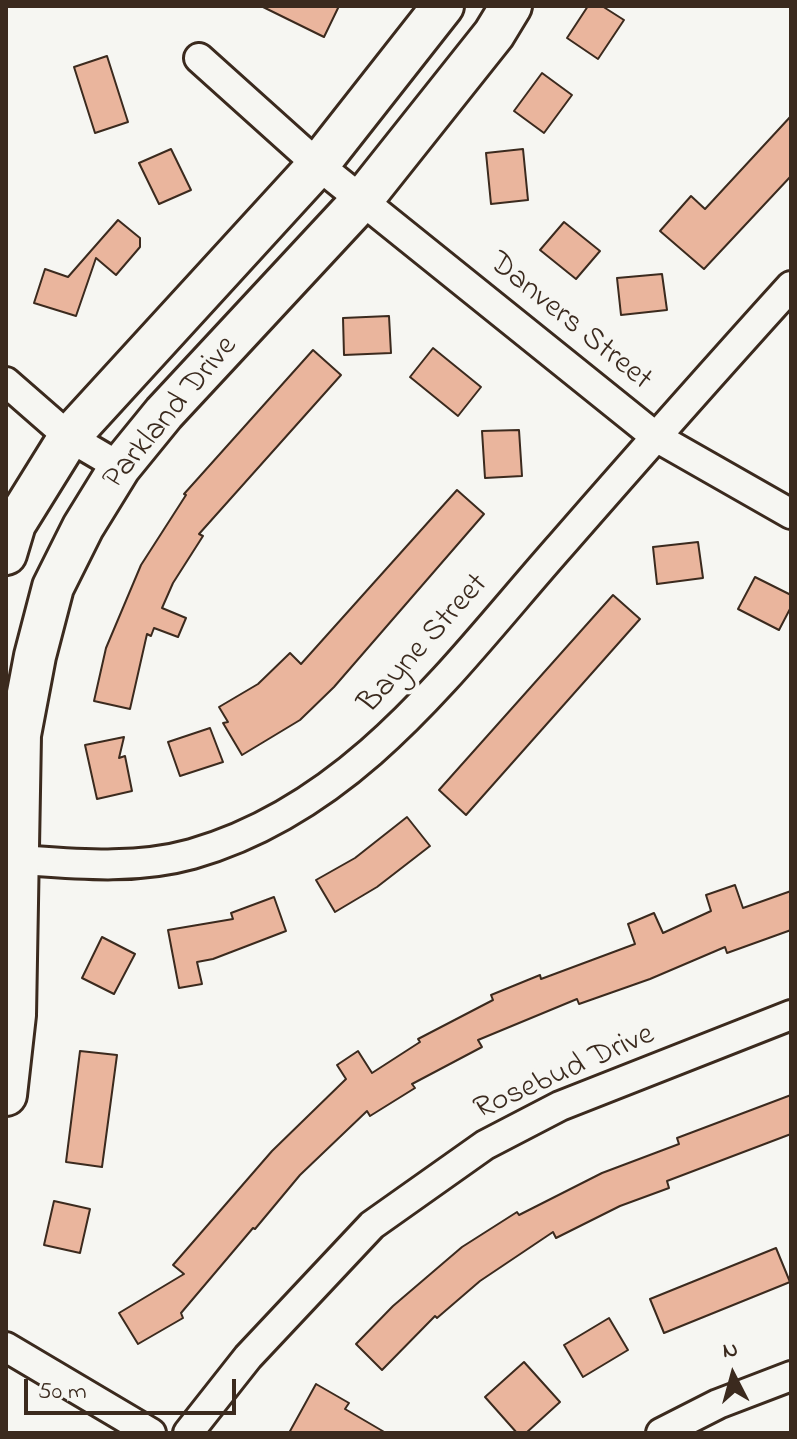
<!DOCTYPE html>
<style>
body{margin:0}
#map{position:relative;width:797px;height:1439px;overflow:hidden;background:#f6f6f2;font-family:"Indie Flower",sans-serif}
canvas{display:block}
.frame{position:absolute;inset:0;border:8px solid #3b2a1e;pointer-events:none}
.north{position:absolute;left:693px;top:1335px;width:80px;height:80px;-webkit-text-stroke:6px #f6f6f2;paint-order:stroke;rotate:354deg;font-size:22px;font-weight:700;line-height:32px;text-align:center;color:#3b2a1e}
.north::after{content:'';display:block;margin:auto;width:28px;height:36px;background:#3b2a1e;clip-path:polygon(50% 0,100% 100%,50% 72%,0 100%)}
.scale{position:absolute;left:24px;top:1379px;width:212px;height:36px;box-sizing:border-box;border:4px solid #3b2a1e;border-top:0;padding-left:10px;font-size:24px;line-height:28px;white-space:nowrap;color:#3b2a1e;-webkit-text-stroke:6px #f6f6f2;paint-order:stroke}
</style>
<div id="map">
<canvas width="797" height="1439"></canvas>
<div class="frame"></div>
<div class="north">N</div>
<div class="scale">50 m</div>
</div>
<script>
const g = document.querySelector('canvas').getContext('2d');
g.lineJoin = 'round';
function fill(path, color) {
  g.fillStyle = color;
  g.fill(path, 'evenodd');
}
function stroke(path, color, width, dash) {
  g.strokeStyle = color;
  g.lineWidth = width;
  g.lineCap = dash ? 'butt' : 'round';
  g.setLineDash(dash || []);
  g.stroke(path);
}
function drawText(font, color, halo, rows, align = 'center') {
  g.font = font + ' "Indie Flower",sans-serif';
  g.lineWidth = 8;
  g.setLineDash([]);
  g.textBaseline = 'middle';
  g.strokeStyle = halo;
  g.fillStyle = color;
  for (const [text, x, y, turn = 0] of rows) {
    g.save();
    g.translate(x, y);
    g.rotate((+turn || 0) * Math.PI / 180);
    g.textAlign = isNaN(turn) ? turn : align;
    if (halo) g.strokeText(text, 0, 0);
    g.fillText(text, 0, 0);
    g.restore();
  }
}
const building = new Path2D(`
 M261,6H339L324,37Z
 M588,6H602L624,20L598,59L567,38Z
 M107,56L128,122L95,133L74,67Z
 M542,73L572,95L544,133L514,111Z
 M791,116V176L704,269L660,231L691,196L705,209Z
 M171,149L191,190L159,204L139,163Z
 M523,149L528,200L491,204L486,153Z
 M118,220L140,238V247L116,275L96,258L76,316L34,303L45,269L68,277Z
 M564,222L600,251L576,279L540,250Z
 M662,274L667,310L621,315L617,278Z
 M389,316L391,353L344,355L343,318Z
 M433,348L481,387L458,416L410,377Z
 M313,350L341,375L199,534L203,536L173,583L162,608L186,618L178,637L154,628L151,636L147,634L130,709L94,701L106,648L141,565L186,495L184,494Z
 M519,430L522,476L485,478L482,431Z
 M457,490L484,514L334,687L300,720L242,755L223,723L228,722L219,707L258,684L290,653L301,664Z
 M698,542L703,578L657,584L653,547Z
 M755,577L791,595V607L779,630L738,609Z
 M613,595L640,619L466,815L439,790Z
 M210,728L223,762L180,776L168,742Z
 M124,737L119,758L125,756L132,791L97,799L85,745Z
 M407,817L430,846L377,887L335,912L316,880L355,858Z
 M735,885L743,908L791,891V930L727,953L725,947L650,979L579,1004L577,999L478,1040L482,1047L412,1084L415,1088L370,1116L367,1111L300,1175L255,1229L253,1228L181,1313L183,1318L138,1344L119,1313L184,1274L173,1265L272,1151L346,1079L337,1065L358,1051L372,1073L420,1042L418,1039L493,1000L491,995L540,975L541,979L635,944L628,924L654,913L663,933L711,911L706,895Z
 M274,897L286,931L213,959L197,962L202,984L179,988L168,930L233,919L231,913Z
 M102,937L135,954L114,994L82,978Z
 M80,1051L117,1055L102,1167L66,1162Z
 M791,1095V1134L667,1181L669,1188L620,1206L556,1238L553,1232L480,1281L437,1318L435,1316L382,1370L356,1344L393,1306L462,1247L517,1212L519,1215L602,1173L679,1144L677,1138Z
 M54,1201L90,1209L80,1253L44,1245Z
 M776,1248L790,1282L664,1333L650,1299Z
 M609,1318L628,1350L583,1377L564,1345Z
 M524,1362L560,1402L526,1433H517L485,1397Z
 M316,1384L349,1403L345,1409L386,1433H289Z`);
fill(building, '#eab59d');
stroke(building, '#3b2a1e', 2);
const street = new Path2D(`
 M199,58L318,165L656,437L791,514
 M6,382L69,437L120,467
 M6,859C69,863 131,871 192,854C356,807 454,666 562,544C638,457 714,371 791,286
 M6,1347L151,1433
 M188,1433L248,1357L372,1225L485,1145L560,1106L791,1015
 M661,1433L718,1404L791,1376`);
const secondary = new Path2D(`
 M6,554L15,524L69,437L318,165L443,6
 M6,1095L15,1015L20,735L35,656L53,587L83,527L120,467L164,413L362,200L494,34L511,6`);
stroke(street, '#3b2a1e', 34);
stroke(secondary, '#3b2a1e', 46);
stroke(street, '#f6f6f2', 28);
stroke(secondary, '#f6f6f2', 40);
drawText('32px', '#3b2a1e', '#f6f6f2', [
 ["Danvers Street",569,323,39],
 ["Parkland Drive",172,414,-50],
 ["Bayne Street",425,645,-48],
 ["Rosebud Drive",565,1074,-24]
]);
</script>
